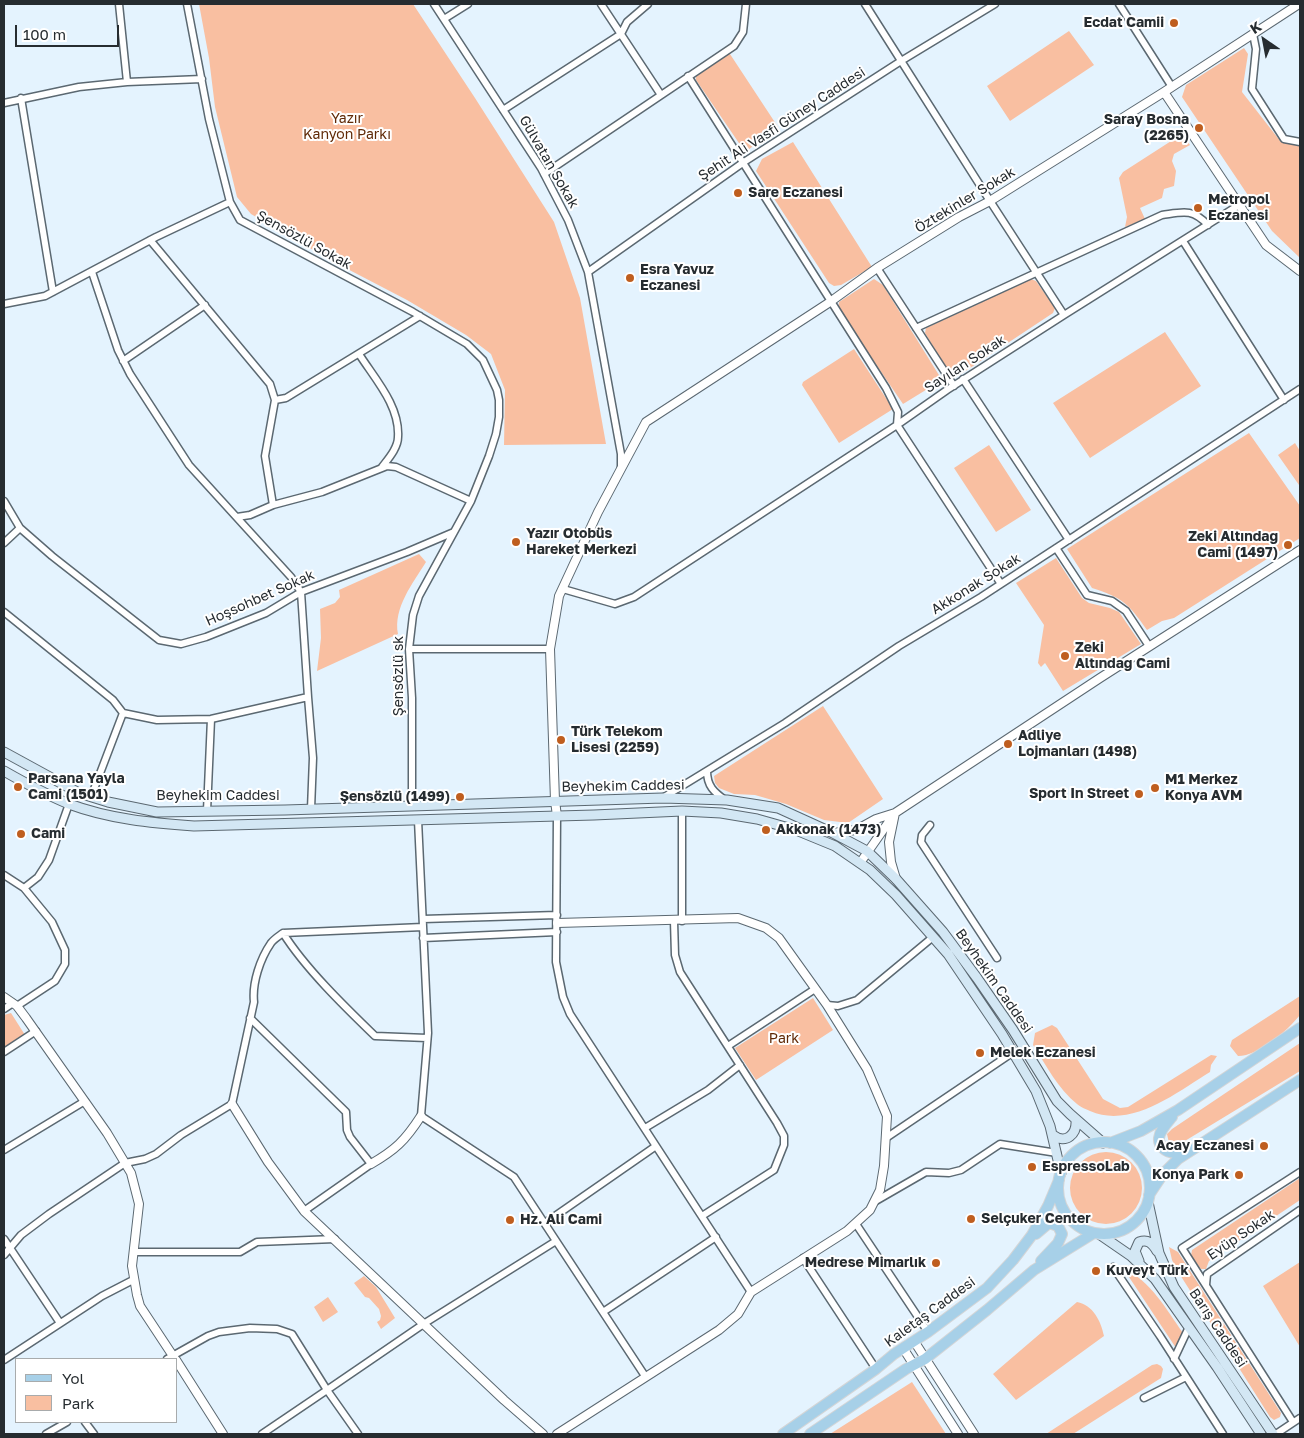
<!DOCTYPE html>
<meta charset="utf-8">
<style>
body{margin:0}
#map{position:relative;width:1304px;height:1438px;overflow:hidden;background:#e4f3fe;font-family:"Golos Text",sans-serif}
canvas{display:block}
.frame{position:absolute;inset:0;border:5px solid #262c30;pointer-events:none}
.legend{position:absolute;left:15px;top:1358px;width:162px;height:65px;box-sizing:border-box;background:#fff;border:1px solid #a8abac;margin:0;padding:6px 9px;list-style:none;font-size:15px;color:#262c30}
.legend li{display:flex;align-items:center;gap:10px;height:25px}
.legend b{width:25px;border:1px solid #a8abac}
.north{position:absolute;left:1239px;top:15px;width:50px;height:50px;-webkit-text-stroke:4px #fff;paint-order:stroke;rotate:327deg;font-size:14px;font-weight:700;line-height:20px;text-align:center;color:#262c30}
.north::after{content:'';display:block;margin:auto;width:18px;height:22px;background:#262c30;clip-path:polygon(50% 0,100% 100%,50% 72%,0 100%)}
.scale{position:absolute;left:15px;top:25px;width:104px;height:22px;box-sizing:border-box;border:2px solid #262c30;border-top:0;padding-left:6px;font-size:15px;line-height:18px;white-space:nowrap;color:#262c30;-webkit-text-stroke:4px #fff;paint-order:stroke}
</style>
<div id="map">
<canvas width="1304" height="1438"></canvas>
<div class="frame"></div>
<ul class="legend">
<li><b style="height:6px;background:#a7d0e8"></b>Yol</li>
<li><b style="height:14px;background:#f9bfa1"></b>Park</li>
</ul>
<div class="north">K</div>
<div class="scale">100 m</div>
</div>
<script>
const g = document.querySelector('canvas').getContext('2d');
g.lineJoin = 'round';
function fill(path, color) {
  g.fillStyle = color;
  g.fill(path, 'evenodd');
}
function stroke(path, color, width, dash) {
  g.strokeStyle = color;
  g.lineWidth = width;
  g.lineCap = dash ? 'butt' : 'round';
  g.setLineDash(dash || []);
  g.stroke(path);
}
function drawText(font, color, halo, rows, align = 'center') {
  g.font = font + ' "Golos Text",sans-serif';
  g.lineWidth = 4;
  g.setLineDash([]);
  g.textBaseline = 'middle';
  g.strokeStyle = halo;
  g.fillStyle = color;
  for (const [text, x, y, turn = 0] of rows) {
    g.save();
    g.translate(x, y);
    g.rotate((+turn || 0) * Math.PI / 180);
    g.textAlign = isNaN(turn) ? turn : align;
    if (halo) g.strokeText(text, 0, 0);
    g.fillText(text, 0, 0);
    g.restore();
  }
}
fill(new Path2D(`
 M199,4H413L475,98L554,222L580,298L606,444L504,445L505,390L491,354L466,335L407,300L334,262L251,214L237,197L215,107L209,58Z
 M1069,31L1094,65L1010,121L987,86Z
 M1244,48L1248,54L1242,92L1281,142L1300,146V258L1272,231L1182,97L1186,85Z
 M728,51L778,127L748,150L743,149L696,80V73Z
 M1182,134L1190,145L1174,154L1172,161L1176,171L1174,186L1164,189L1162,198L1140,208L1145,219L1125,227L1127,217L1119,178L1123,172Z
 M793,142L872,267L841,285L834,286L829,283L756,171L762,159Z
 M874,279L883,285L942,380L903,404L838,309L839,302Z
 M1031,279L1036,281L1055,308L1053,313L958,376L949,373L925,333L926,328Z
 M1165,332L1201,386L1090,458L1053,403Z
 M854,349L893,409L839,443L802,385L803,382Z
 M1249,433L1300,506V538L1174,618L1162,621L1147,630C1128,603 1123,598 1092,588L1067,549Z
 M1295,443L1300,451V484L1299,485L1278,455Z
 M989,445L1031,510L996,532L954,468Z
 M419,554L426,562C413,583 393,608 398,634L317,671L321,638L320,609L335,603L340,597L339,590Z
 M1056,558L1082,598L1089,603L1110,608L1119,612L1141,644L1063,691L1045,663L1041,667L1038,663L1044,625L1016,583Z
 M823,706L883,799L848,823L824,820L786,804L755,795L734,794L719,788L715,783L714,776Z
 M1300,996V1015C1287,1031 1259,1056 1238,1056L1230,1046L1232,1040Z
 M813,998L833,1030L756,1080L735,1048Z
 M11,1013L25,1035L4,1049V1015Z
 M1052,1025L1057,1028L1103,1099L1120,1108L1128,1107L1211,1055L1217,1056L1211,1065L1210,1072C1176,1093 1131,1129 1090,1111C1086,1109 1080,1107 1077,1104C1058,1089 1046,1065 1033,1045L1035,1033Z
 M1300,1043V1071L1175,1147L1169,1143L1167,1134L1172,1129Z
 M1070 1188a36 36 0 1 1 72 0a36 36 0 1 1-72 0Z
 M1300,1178V1200L1209,1261L1206,1269H1201L1191,1256L1192,1250Z
 M1169,1247L1178,1252L1281,1413L1280,1417L1274,1420L1270,1417L1177,1270L1172,1260Z
 M1300,1262V1347L1263,1286Z
 M1123,1268C1151,1281 1166,1309 1183,1333L1182,1339L1176,1348Z
 M364,1276L376,1287L395,1318L381,1329L377,1322L380,1320L381,1316L379,1309L369,1298L365,1297L354,1283Z
 M328,1297L338,1312L323,1322L314,1307Z
 M1077,1302C1093,1305 1101,1321 1104,1336L1016,1400L993,1374Z
 M1157,1364L1161,1366L1163,1369L1161,1378L1073,1434H1046L1152,1365Z
 M912,1382L946,1434H830Z`), '#f9bfa1');
const minor = new Path2D(`
 M119,4L127,82
 M187,4L209,119L230,202L240,220L413,312L467,344L483,360L497,390L499,400V417L496,434L489,456L471,501L396,467L387,466L322,492L273,505L250,515L237,517
 M434,4L541,168L568,220L588,272L621,454V467
 M601,4L661,95
 M1119,4L1172,87
 M444,19L468,4
 M1253,34L1256,49L1252,89L1284,139L1300,142
 M688,76L886,388L898,412L897,425L1001,584
 M21,98L53,292
 M4,103L79,87L127,82L202,79
 M503,110L621,34L627,22L648,4
 M544,174L734,46L743,32L746,4
 M150,240L270,384L275,400L265,456L273,505
 M1183,241L1284,400
 M877,268L954,386
 M588,272L744,162L901,61L995,4
 M4,304L45,296L156,237L230,202
 M1064,315L1239,205
 M916,328L1162,215C1183,212 1192,208 1208,225
 M359,354C375,379 400,406 398,437C398,448 388,459 382,467
 M123,361L205,305
 M963,379L1069,540
 M275,400L286,398L420,316
 M4,501L20,528L52,556L159,640L181,644L206,637L266,613L301,592L407,552L454,532
 M4,543L20,528
 M1056,548L1087,595L1112,601L1126,611L1149,646
 M563,589L615,604L634,597L897,425L947,390L1064,315L990,201L865,4
 M4,612L113,700L123,713L157,720L211,719L308,697L301,592L291,577L189,465L130,374L118,350L92,272
 M409,649H550
 M308,697L313,758L311,809
 M707,771C707,786 714,792 725,800
 M91,797L123,713
 M664,797L785,723L899,646L981,597L1300,389
 M412,805V698L409,649L413,615L419,596L471,501
 M207,811L211,719
 M557,816L556,962L563,997L570,1014L751,1292
 M418,820L428,1033L421,1116L514,1177L645,1376
 M930,825L922,835L921,842L997,958
 M4,875L24,888L52,922L65,950V964L55,981L17,1006
 M24,888L38,877L49,860L69,804
 M423,919L557,915
 M674,921L675,955L680,972L777,1123L784,1136V1145L774,1170L702,1216
 M682,921V811
 M283,933C305,968 344,1006 375,1036L427,1038
 M423,938L557,932
 M827,1005L838,1006L857,1000L933,937
 M4,1009L13,1003
 M250,1018L346,1112L347,1130L350,1137L371,1164L304,1211
 M728,1046L815,989
 M4,1052L36,1031
 M645,1128L708,1090L740,1065
 M886,1138L1012,1053
 M4,1150L85,1101
 M874,1202L926,1172L949,1173L961,1170L1000,1144L1057,1153
 M545,1223L656,1146
 M856,1224L928,1332
 M4,1239L60,1323
 M134,1252H240L257,1242L335,1239
 M4,1255L21,1235L49,1214L125,1163L145,1159L156,1154L181,1135L232,1104L254,1002C252,983 260,959 271,943C274,939 279,936 283,933L423,927
 M803,1258L876,1369
 M1113,1267L1160,1336L1223,1434
 M1206,1285L1207,1274L1300,1210
 M603,1312L716,1237
 M167,1359L208,1336L219,1332L250,1328L277,1329L292,1334L327,1390L262,1434
 M1174,1359L1189,1327
 M4,1360L102,1296L133,1280
 M1144,1398L1186,1377
 M85,1422L94,1434
 M1293,1422L1182,1248L1300,1172
 M46,1434L67,1422
 M358,1434L327,1390L425,1323L556,1241
 M1276,1434L1300,1418`);
const tertiary = new Path2D(`
 M1164,92L1266,245L1300,271
 M557,816L555,801L550,649L559,596L598,512L646,422L830,302L877,268L959,217L990,201L1164,92L1299,4
 M833,833L856,830L876,819L895,813L889,842L891,862L896,879
 M860,863L895,813L1100,678L1300,550
 M4,997L17,1006L26,1018L107,1133L131,1173L139,1204L132,1266L137,1295L140,1306L175,1359
 M232,1104L268,1162L304,1211L504,1400L543,1434
 M371,1164C395,1150 405,1141 421,1116
 M914,1341L974,1434
 M903,1348L958,1434
 M176,1360L223,1434
 M557,1434L719,1330L738,1314L751,1292L847,1231L870,1210L880,1190L884,1166L887,1116L867,1069L827,1005L779,938L766,928L738,918L557,923`);
const secondary = new Path2D(`
 M4,752L79,793L108,802L157,812L285,810L663,798L727,800L778,808L833,833L867,851L896,879L943,932L977,978L1013,1030L1057,1101L1070,1114L1103,1143
 M4,771C25,783 47,795 69,804C109,819 152,823 194,826L594,815L682,811L721,813L757,819L796,830L835,846L870,870L896,895L948,954L1002,1034L1036,1091L1050,1126L1061,1173
 M1053,1135C1066,1145 1077,1134 1076,1120
 M1148,1202L1159,1253L1174,1287L1273,1434
 M1099,1234L1131,1256L1155,1279L1217,1367L1261,1434
 M1139,1261L1135,1251L1139,1242C1148,1239 1152,1243 1157,1251`);
const primary = new Path2D(`
 M1172,1117C1167,1123 1160,1130 1159,1138C1158,1146 1167,1154 1175,1152C1179,1152 1183,1149 1186,1147
 M1058 1188a46 46 0 1 1 92 0a46 46 0 1 1-92 0Z
 M1110,1143L1141,1131L1178,1110L1300,1028
 M1149,1195L1163,1174L1178,1159L1300,1080
 M1036,1234L1049,1223L1058,1226L1062,1234L1058,1243L1041,1261
 M783,1434L876,1369L894,1354L928,1332L987,1288L1013,1260L1032,1235L1048,1206L1059,1180
 M810,1434L906,1369L925,1359L987,1310L1034,1270L1094,1233`);
stroke(minor, '#5b6871', 9);
stroke(tertiary, '#5b6871', 10);
stroke(secondary, '#5b6871', 11);
stroke(primary, '#d4d5d6', 12);
stroke(minor, '#fff', 6);
stroke(tertiary, '#fff', 8);
stroke(secondary, '#d3e7f4', 9);
stroke(primary, '#a7d0e8', 10);
for (const [x, y, r, color] of [
 [1174,23,5,"#bf5e1f"],
 [1199,128,5,"#bf5e1f"],
 [738,193,5,"#bf5e1f"],
 [1198,208,5,"#bf5e1f"],
 [630,278,5,"#bf5e1f"],
 [516,542,5,"#bf5e1f"],
 [1288,545,5,"#bf5e1f"],
 [1065,656,5,"#bf5e1f"],
 [561,740,5,"#bf5e1f"],
 [1008,744,5,"#bf5e1f"],
 [18,787,5,"#bf5e1f"],
 [1155,788,5,"#bf5e1f"],
 [1139,794,5,"#bf5e1f"],
 [460,797,5,"#bf5e1f"],
 [766,830,5,"#bf5e1f"],
 [21,834,5,"#bf5e1f"],
 [980,1053,5,"#bf5e1f"],
 [1264,1146,5,"#bf5e1f"],
 [1032,1167,5,"#bf5e1f"],
 [1239,1175,5,"#bf5e1f"],
 [971,1219,5,"#bf5e1f"],
 [510,1220,5,"#bf5e1f"],
 [936,1263,5,"#bf5e1f"],
 [1096,1271,5,"#bf5e1f"]
]) {
  const dot = new Path2D();
  dot.arc(x, y, r, 0, 2 * Math.PI);
  g.fillStyle = color;
  g.fill(dot);
  stroke(dot, '#fff', 2);
}
drawText('bold 14px', '#262c30', '#fff', [
 ["Ecdat Camii",1164,23,"right"],
 ["Saray Bosna",1189,120,"right"],
 ["(2265)",1189,136,"right"],
 ["Sare Eczanesi",748,193],
 ["Metropol",1208,200],
 ["Eczanesi",1208,216],
 ["Esra Yavuz",640,270],
 ["Eczanesi",640,286],
 ["Yazır Otobüs",526,534],
 ["Hareket Merkezi",526,550],
 ["Zeki Altındağ",1278,537,"right"],
 ["Cami (1497)",1278,553,"right"],
 ["Zeki",1075,648],
 ["Altındağ Cami",1075,664],
 ["Türk Telekom",571,732],
 ["Lisesi (2259)",571,748],
 ["Adliye",1018,736],
 ["Lojmanları (1498)",1018,752],
 ["Parsana Yayla",28,779],
 ["Cami (1501)",28,795],
 ["M1 Merkez",1165,780],
 ["Konya AVM",1165,796],
 ["Sport In Street",1129,794,"right"],
 ["Şensözlü (1499)",450,797,"right"],
 ["Akkonak (1473)",776,830],
 ["Cami",31,834],
 ["Melek Eczanesi",990,1053],
 ["Acay Eczanesi",1254,1146,"right"],
 ["EspressoLab",1042,1167],
 ["Konya Park",1229,1175,"right"],
 ["Selçuker Center",981,1219],
 ["Hz. Ali Cami",520,1220],
 ["Medrese Mimarlık",926,1263,"right"],
 ["Kuveyt Türk",1106,1271]
], 'left');
drawText('14px', '#602a07', '#fff', [
 ["Yazır",347,119],
 ["Kanyon Parkı",347,135],
 ["Park",784,1039]
]);
drawText('14px', '#262c30', '#fff', [
 ["Şehit Ali Vasfi Güney Caddesi",782,124,-33],
 ["Gülvatan Sokak",549,162,60],
 ["Öztekinler Sokak",965,200,-31],
 ["Şensözlü Sokak",304,240,29],
 ["Sayılan Sokak",965,364,-33],
 ["Akkonak Sokak",976,584,-32],
 ["Hoşsohbet Sokak",260,598,-24],
 ["Şensözlü sk",399,676,-90],
 ["Beyhekim Caddesi",623,786,-1],
 ["Beyhekim Caddesi",218,796],
 ["Beyhekim Caddesi",994,981,55],
 ["Eyüp Sokak",1241,1235,-34],
 ["Kaletaş Caddesi",930,1312,-36],
 ["Barış Caddesi",1218,1328,56]
]);
</script>
